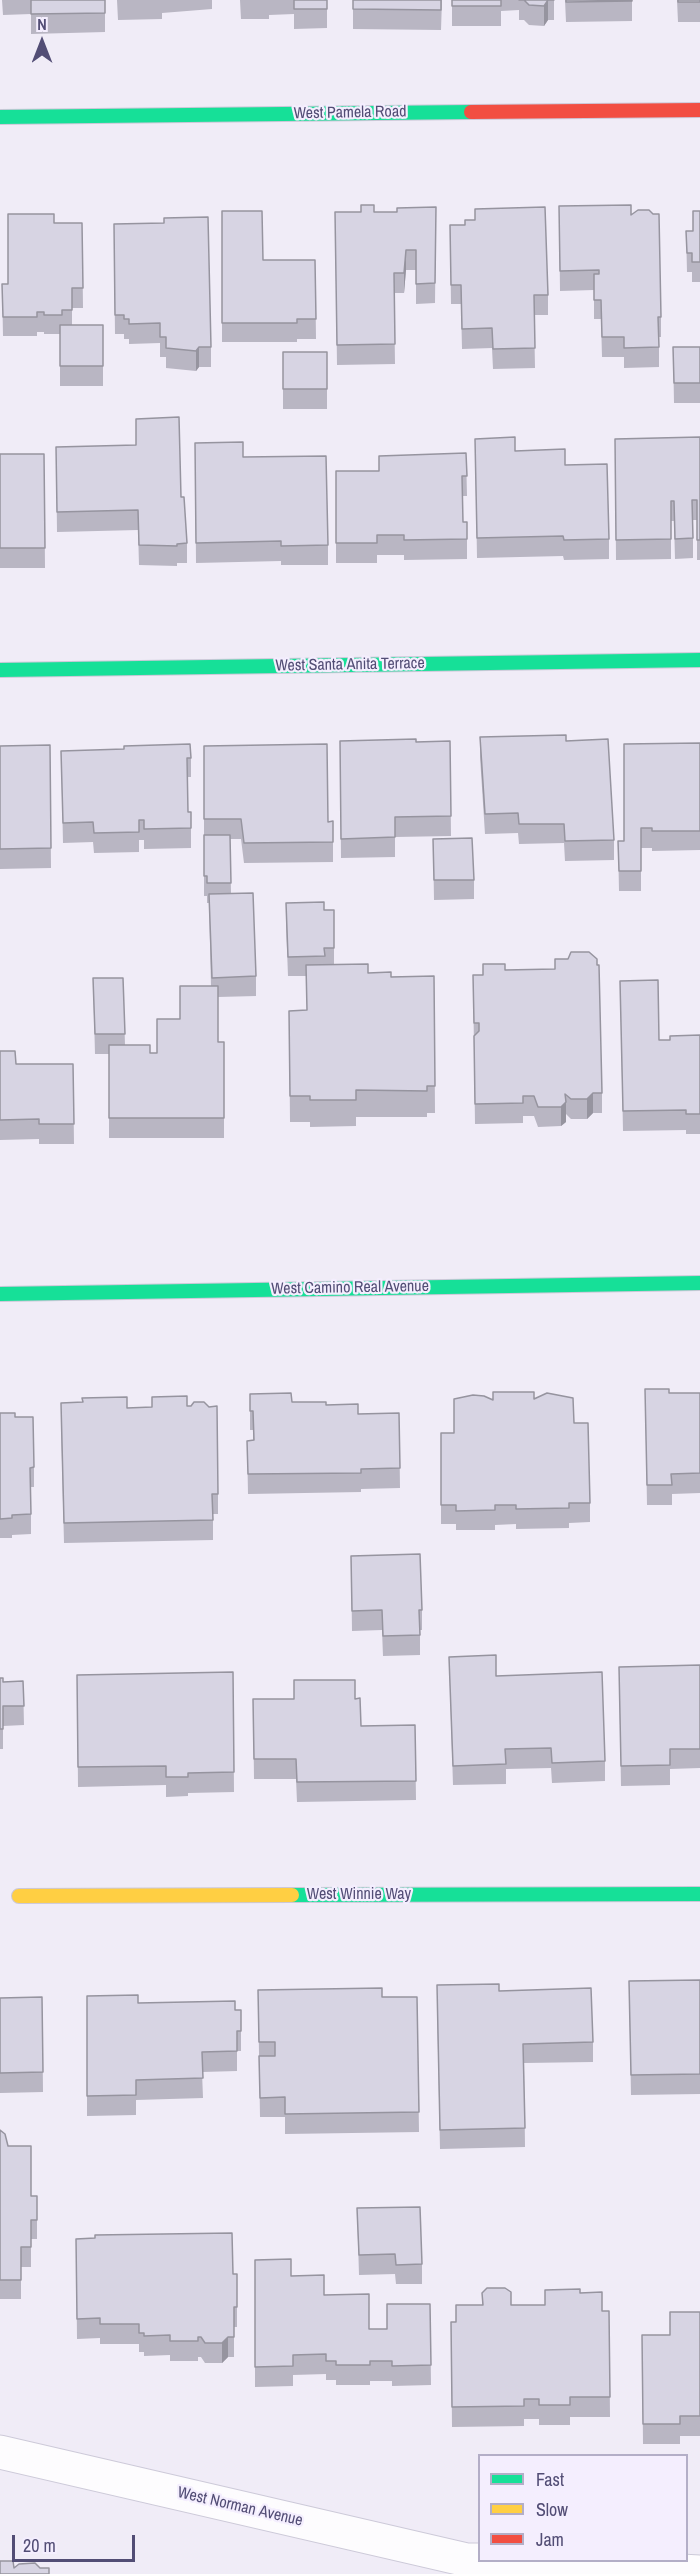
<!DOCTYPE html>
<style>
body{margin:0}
#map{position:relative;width:700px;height:2574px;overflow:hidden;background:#f0ecf7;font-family:"Archivo Narrow",sans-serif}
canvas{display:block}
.legend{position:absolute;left:478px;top:2454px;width:210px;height:108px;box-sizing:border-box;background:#f4eefe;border:2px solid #b3aec7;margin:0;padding:8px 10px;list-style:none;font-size:18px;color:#524d75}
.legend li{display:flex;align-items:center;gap:12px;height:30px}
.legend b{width:30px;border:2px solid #b3aec7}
.north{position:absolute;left:12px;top:12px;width:60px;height:60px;-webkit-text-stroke:4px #f4eefe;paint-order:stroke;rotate:0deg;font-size:16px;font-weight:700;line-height:24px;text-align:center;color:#524d75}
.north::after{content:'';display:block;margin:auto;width:21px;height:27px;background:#524d75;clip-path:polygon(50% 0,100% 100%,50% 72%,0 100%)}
.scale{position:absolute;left:12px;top:2535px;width:123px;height:27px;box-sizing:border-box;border:3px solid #524d75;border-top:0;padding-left:8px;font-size:18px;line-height:21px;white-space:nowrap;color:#524d75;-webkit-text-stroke:4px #f4eefe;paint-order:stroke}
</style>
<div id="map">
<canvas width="700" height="2574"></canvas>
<ul class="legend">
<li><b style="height:8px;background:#16e098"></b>Fast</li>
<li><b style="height:8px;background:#ffcf43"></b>Slow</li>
<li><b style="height:8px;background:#f24e42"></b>Jam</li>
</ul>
<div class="north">N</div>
<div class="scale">20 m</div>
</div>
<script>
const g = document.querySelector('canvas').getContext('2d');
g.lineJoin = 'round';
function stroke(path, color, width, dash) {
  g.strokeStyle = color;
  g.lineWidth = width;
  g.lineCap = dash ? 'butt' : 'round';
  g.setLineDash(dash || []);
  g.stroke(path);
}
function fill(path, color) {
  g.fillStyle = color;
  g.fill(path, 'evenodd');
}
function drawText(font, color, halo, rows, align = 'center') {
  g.font = font + ' "Archivo Narrow",sans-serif';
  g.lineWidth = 4.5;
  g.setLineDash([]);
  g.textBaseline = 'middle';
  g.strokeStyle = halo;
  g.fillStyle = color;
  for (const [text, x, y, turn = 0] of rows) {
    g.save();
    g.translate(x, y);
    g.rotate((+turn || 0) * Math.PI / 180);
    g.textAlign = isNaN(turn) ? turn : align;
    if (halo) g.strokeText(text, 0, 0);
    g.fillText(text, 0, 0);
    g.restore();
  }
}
const street = new Path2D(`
 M0,2452L467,2560H480
 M483,2560L700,2572`);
const fast = new Path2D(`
 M0,117L471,112
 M0,670L700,660
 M0,1294L700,1283
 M292,1895L700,1894`);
const slow = new Path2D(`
 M19,1896L292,1895`);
const jam = new Path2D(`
 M471,112L700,110`);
stroke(street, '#cdcad9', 35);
stroke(fast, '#ccc8d8', 16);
stroke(slow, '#ccc8d8', 16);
stroke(jam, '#ccc8d8', 16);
stroke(street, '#fdfcfe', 33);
stroke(fast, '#16e098', 14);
stroke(slow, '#ffcf43', 14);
stroke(jam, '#f24e42', 14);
fill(new Path2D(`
 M2,0H105V32L31,34V14L3,15Z
 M117,0H212V9L162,13V19L118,20Z
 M240,0H327V28L294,29V14L269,15V19H241Z
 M353,0H442L441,30L353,29Z
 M452,0H554V20H548L544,26L529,25L524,20H519V10L501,11V26H452Z
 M565,0H632V21L566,22Z
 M677,0H700V22H678Z
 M559,206L631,215L661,317V337H659V367L624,368V357H602L601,319H594V290L560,291Z
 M436,207L435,303L416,304V270H406L404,293H394L395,364L337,365L335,212H397Z
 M475,209L548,295V315H534L535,368L493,369L492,348L462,349L461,304H451L450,225H465L475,220Z
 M222,211L263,260H315L316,339H297V342H222Z
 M700,211V282H692V272H687L686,231H693Z
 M82,223L83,308H72V325H103V386H60V334H44V332H37V336H3L2,284H8Z
 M114,244L211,347V367H199L196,371L166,368V357H160V343L129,344V339H124V334H115Z
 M673,347H700V403H674Z
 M283,352H327V409H283Z
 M700,437V560H697V520H693V558L675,559L674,521H671V559L616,560L615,439Z
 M475,439L565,465L609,539V559L564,560L563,556L477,558Z
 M195,443L243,457L328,545V565H281V561L196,563Z
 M56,447L181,497L187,543V563H177V566L139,565L138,530L57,532Z
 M466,453L467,496H462L463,522H467V559L404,560V555H377V563H336V471H379Z
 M0,454H44L45,568H0Z
 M480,737L614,840V860L565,861L564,843L519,844L518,833L485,834L480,757Z
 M340,741L416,742L450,741L451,836L395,837V857L341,858Z
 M700,743V850L652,851V848H641V891H619L618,841H624Z
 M50,745L51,868L0,869V746Z
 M204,746L328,822L333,821V862L244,863L241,839H230L231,893L256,976V996L218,997V1042H224V1138H109V1054H95L93,978H123L125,1045L150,1053H157L180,1019L211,986L209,903H207V896H204Z
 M61,751L191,758V777H188V812L191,828V848L144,849V840H139V852L94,853L93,842L63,843Z
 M433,839L474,880V899L434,900Z
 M324,910H334V964L368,973L391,977L434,976L435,1113H427V1117H356V1126L310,1127V1122H290L289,1011L307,1010L306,976H288L286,923Z
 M483,964L505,970L602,1093V1113H593L587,1119H571L566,1114V1122L561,1126L538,1127L534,1116H523V1123L475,1124L473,975H483Z
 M620,981L659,1040H670L700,1035V1134H686V1130L623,1131Z
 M0,1051L16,1064H73L74,1144H39V1139L0,1140Z
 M645,1389L669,1393H700V1493L672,1494V1505H647Z
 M250,1394L292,1402L326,1405L358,1414L399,1413L400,1488L361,1489V1492L248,1494L247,1441H253V1430H250Z
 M152,1397L187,1406L218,1494V1514H213V1540L64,1543L61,1423L82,1402V1398L127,1408L152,1407Z
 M534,1399L574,1423L590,1503V1522L569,1523V1528L516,1529V1524L495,1525V1530H456V1524H441V1433H454L493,1400Z
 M0,1413L15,1417L34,1467V1487H31V1534L12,1535V1538H0Z
 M351,1556L422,1610V1630H420V1655L383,1656L382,1630L352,1631Z
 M449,1657L496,1676L605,1761V1781L552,1783L551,1768L506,1769V1784L453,1785Z
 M700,1665V1768L670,1769V1785L621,1786L619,1667Z
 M233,1672L234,1792L188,1793V1796L166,1797V1785L78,1787L77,1675Z
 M0,1678L3,1682L23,1681L24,1725L3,1726V1749H0Z
 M253,1699H355L361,1726L415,1725L416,1800L297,1802L296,1779H254Z
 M700,1980V2094L631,2095L629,1981Z
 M258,1990L382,1997H417L419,2132L285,2134V2117H260Z
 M499,1991L593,2042V2062L524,2063L525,2147L440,2149L437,2005Z
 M87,1996L138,2003L235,2010L241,2031V2051H237V2071L202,2072L203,2098L136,2100V2115L87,2116Z
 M42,1997L43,2092L0,2093V1998Z
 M0,2130L31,2196H37V2239H31V2267H21V2299H0Z
 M357,2208L422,2264V2284H396L395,2274L359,2275Z
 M76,2239L233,2274H237V2327H234V2357H228L222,2363H205L201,2357H198V2361H170V2355L144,2356V2352H139V2344H100V2338L77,2339Z
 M255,2260L291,2276L324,2295L369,2329H387L430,2304L431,2385L392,2386V2381H370V2385H336V2380H326V2374L293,2375V2386L255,2387Z
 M482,2293L511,2305H545L580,2293L602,2311H609L610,2417H570V2425H539V2419H524V2426L452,2427L451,2322H456L482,2305Z
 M700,2312V2436H680V2444H643L642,2335H670Z`), '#b9b6c3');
fill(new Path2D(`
 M548,0V20L544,26V6Z
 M406,250V270L404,293V273Z
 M199,347V367L196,371V351Z
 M593,1093V1113L587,1119V1099Z
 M566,1102V1122L561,1126V1107Z
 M228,2337V2357L222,2363V2343Z`), '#96949f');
const building = new Path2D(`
 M31,0H105V13L31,14Z
 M294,0H327V9H294Z
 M353,0H441V10L353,9Z
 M452,0H501V6H452Z
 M519,0H554H548L544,6L529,5L524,0Z
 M566,0H632V1L566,2Z
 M678,0H700V2H678Z
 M361,205H374V212H397V208L436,207L435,283L416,284V250H406L404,273H394L395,344L337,345L335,212H361Z
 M631,205V215L638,210H649L653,214H659L661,317H658L659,347L624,348V337H602L601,300H594V274H599V270L560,271L559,206Z
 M545,207L548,295H534L535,348L493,349L492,328L462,329L461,285H451L450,225H465V220H475V209Z
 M222,211H262L263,260H315L316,319H297V323H222Z
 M693,211H700V262H692V253H687L686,231H693Z
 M8,214H54V223H82L83,288H72V310H62V315H44V312H37V317H3L2,284H8Z
 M208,217L211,347H199L196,351L166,348V337H160V323L129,324V319H124V315H115L114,224L164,223V218Z
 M60,325H103V366H60Z
 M673,347H700V383H674Z
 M283,352H327V389H283Z
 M179,417L181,497H184L187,543L177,544V546L139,545L138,510L57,512L56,447L136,445V419Z
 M515,437V451L565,449V465L607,464L609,539L564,540L563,536L477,538L475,439Z
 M700,437V540H697V500H692L693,538L675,539L674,501H671V539L616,540L615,439Z
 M243,442V457L326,456L328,545L281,546V541L196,543L195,443Z
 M466,453L467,476H462L463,522H467V539L404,540V535H377V543H336V471H379V456Z
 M0,454H44L45,548H0Z
 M566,735V741L608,739L614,840L565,841L564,824H519L518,813L485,814L480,737Z
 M416,739V742L450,741L451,816L395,817V837L341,839L340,741Z
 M700,743V831H652V828H641V871H619L618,841H624V744Z
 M190,744L191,758H187L188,812H191V828L144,829V820H139V832L94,833L93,822L63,823L61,751L124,749V746Z
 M327,744L328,822L333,821V842L244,843L241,819H204V746Z
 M50,745L51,848L0,849V746Z
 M204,835H230L231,883H207V876H204Z
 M472,838L474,880H434L433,839Z
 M253,893L256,976L212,978L209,894Z
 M324,902V910H334V948H324L325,956L288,957L286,903Z
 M571,952H589L597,959V965H599L602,1093H593L587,1099H571L565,1094L566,1102L561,1107H538L534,1096H523V1103L475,1104L474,1036L479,1031V1023H474L473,975H483V964H505V970L555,969V959H568Z
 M368,964V973L391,972V977L434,976L435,1086H427V1091L356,1090V1100H310V1096H290L289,1011L307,1010L306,965Z
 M93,978H123L125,1034H95Z
 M658,980L659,1040H670V1036L700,1035V1114H686V1110L623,1111L620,981Z
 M180,986H218V1042H224V1118H109V1045H150V1053H157V1019H180Z
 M0,1051H15L16,1064H73L74,1124H39V1119L0,1120Z
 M645,1389H669V1393H700V1473L671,1474L672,1485H647Z
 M493,1392H534V1399L547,1393L573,1398L574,1423H588L590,1503H569V1508L516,1509V1505H495V1510L456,1511V1505H441V1433H454V1399L473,1395L484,1396L493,1400Z
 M291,1393L292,1402H326V1405L358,1404V1414L399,1413L400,1468L361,1469V1473L248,1474L247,1441L254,1440L253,1411H250V1394Z
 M187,1396V1406H191L194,1402H204L209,1407L217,1406L218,1494H212L213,1520L64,1523L61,1403L83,1402L82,1398L127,1397V1408L152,1407V1397Z
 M0,1413H15V1417H33L34,1467L30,1468L31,1514L12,1515V1518L0,1519Z
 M420,1554L422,1610H419L420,1635L383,1636L382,1610L352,1611L351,1556Z
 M496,1655V1676L602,1672L605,1761L552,1763L551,1748L505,1749L506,1764L453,1766L449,1657Z
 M700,1665V1749H670V1765L621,1766L619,1667Z
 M233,1672L234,1772L188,1773V1777H166V1766L78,1767L77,1675Z
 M0,1678H3V1682L23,1681L24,1706H3V1729H0Z
 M294,1680H355V1699L360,1698L361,1726L415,1725L416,1781L297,1782L296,1759H254L253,1699H294Z
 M700,1980V2074L631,2075L629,1981Z
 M499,1984V1991L591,1988L593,2042L523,2044L525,2128L440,2130L437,1985Z
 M382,1988V1997H417L419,2112L285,2114V2097L260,2098L259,2056H275V2042H259L258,1990Z
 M138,1995V2003L235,2001V2010H241V2031H237V2051L202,2052L203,2078L136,2080V2095L87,2096V1996Z
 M42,1997L43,2072L0,2073V1998Z
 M0,2130L5,2134L8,2146H31V2196H37V2220H31V2247H21V2280H0Z
 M420,2207L422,2264L396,2265L395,2254L359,2255L357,2208Z
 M232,2233L233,2274H237V2307H234V2337H228L222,2343H205L201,2337H198V2341H170V2335L144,2336V2333H139V2324H100V2318L77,2319L76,2239L95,2238V2235Z
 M291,2259V2276L324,2275V2295L369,2294V2329H387V2304H430L431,2365L392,2366V2361H370V2365H336V2361H326V2354L293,2355V2366L255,2367V2260Z
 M487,2288H505L511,2292V2305H545V2290L580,2289V2293L602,2292V2311H609L610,2397H570V2405H539V2399H524V2406L452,2407L451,2322H456V2305H483L482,2293Z
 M670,2312H700V2416H680V2424H643L642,2335H670Z
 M0,2561H13L14,2568L19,2564L35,2563L40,2568H49V2574H0Z`);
fill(building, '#d7d4e3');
stroke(building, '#96949f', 1.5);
drawText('16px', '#524d75', '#f4eefe', [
 ["West Pamela Road",350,113,-1],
 ["West Santa Anita Terrace",350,665,-1],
 ["West Camino Real Avenue",350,1288,-1],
 ["West Winnie Way",359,1895],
 ["West Norman Avenue",240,2507,13]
]);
</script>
